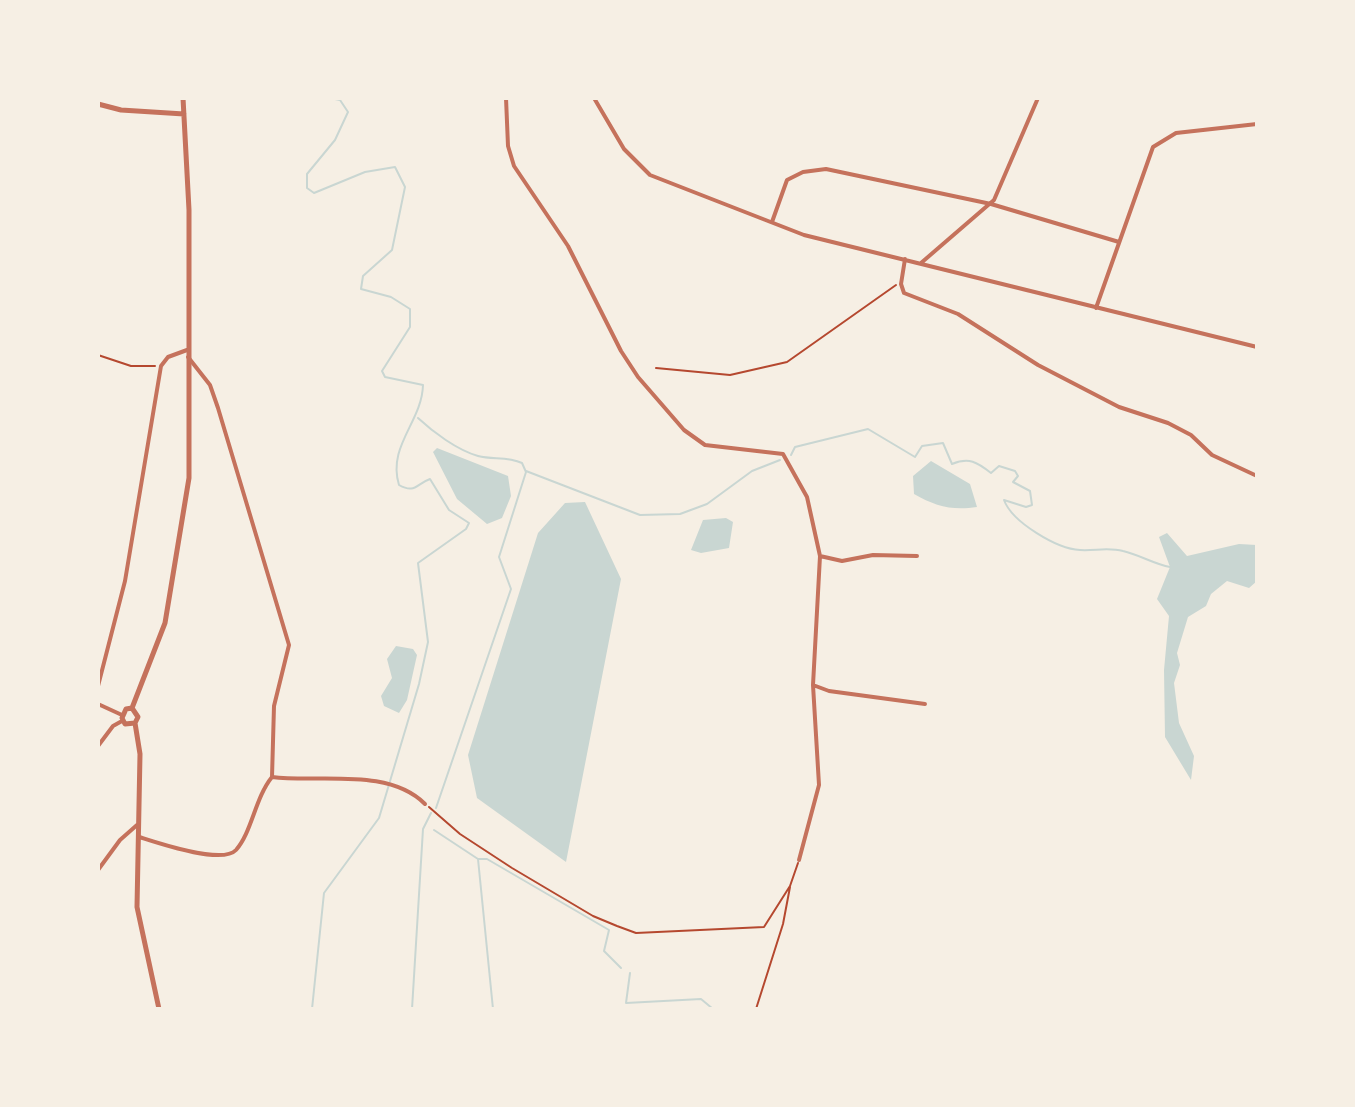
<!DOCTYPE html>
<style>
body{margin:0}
#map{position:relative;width:1355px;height:1107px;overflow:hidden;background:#f6efe4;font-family:"Source Sans 3",sans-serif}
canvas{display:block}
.frame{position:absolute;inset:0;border:100px solid #f6efe4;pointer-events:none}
</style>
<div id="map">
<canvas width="1355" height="1107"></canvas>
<div class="frame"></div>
</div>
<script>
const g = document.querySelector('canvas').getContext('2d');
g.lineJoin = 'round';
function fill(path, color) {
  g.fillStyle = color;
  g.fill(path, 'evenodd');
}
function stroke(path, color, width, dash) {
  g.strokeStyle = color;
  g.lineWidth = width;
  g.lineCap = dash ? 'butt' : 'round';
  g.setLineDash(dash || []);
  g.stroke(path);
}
fill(new Path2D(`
 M437,448L508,476L511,496L502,518L487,524L457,499L433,452Z
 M931,461L970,484L977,507C952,511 935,506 914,494L913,476Z
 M585,502L621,579L566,862L477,798L468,755L538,533L565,503Z
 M726,518L733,522L729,548L701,553L691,550L703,520Z
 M1167,533L1187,556L1239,544L1257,545V581L1249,588L1227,581L1211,594L1206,606L1188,617L1177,653L1180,665L1174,683L1179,723L1194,756L1191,780L1165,737L1164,670L1169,616L1157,599L1170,567L1159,537Z
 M396,646L413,649L417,655L407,700L399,713L384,706L381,696L392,678L387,659Z`), '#c9d6d2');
stroke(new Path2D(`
 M418,418C433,432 457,450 478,456C493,460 507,456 522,463L526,472L499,557L511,589L436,808
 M791,455L795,447L868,429L915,457L922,446L943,443L952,464C969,457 977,462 991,473L999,466L1015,471L1018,476L1013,482L1030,491L1032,505L1026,507L1004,500C1012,522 1057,549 1080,550C1095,551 1108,547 1123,551C1140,555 1154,564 1170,567
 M526,471L640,515L680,514L707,504L752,471L780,460
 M434,830L478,859H487L609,930L604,951L621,968
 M478,859L493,1009
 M630,973L626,1003L701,999L713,1009
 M312,1009L324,893L379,818L419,684L428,642L418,563L466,529L469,523L449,510L430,479C416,484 415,494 399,485C387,446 422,422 423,385L385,377L382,371L410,327V309L391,297L361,289L363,276L392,250L405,187L395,167L365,172L314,193L307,188V174L335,140L348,112L340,100L330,98
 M412,1009L423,829L431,813`), '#c9d6d2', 2);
stroke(new Path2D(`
 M98,355L131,366H155
 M656,368L730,375L787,362L896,285
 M429,807L460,834L512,868L593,916L617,926L636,933L764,927L790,886L798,863
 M756,1009L783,924L790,887`), '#b5482f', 2);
stroke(new Path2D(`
 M506,98L508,146L514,166L568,246L621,351L638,377L684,430L705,445L783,454L807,497L820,556L813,685L819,785L799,860
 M594,98L624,149L650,175L804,235L1257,347
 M772,222L787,180L803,172L826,169L991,204L1119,242
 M905,259L901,284L904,293L958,314L1038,365L1119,407L1168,423L1191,435L1212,455L1257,476
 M921,263L994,200L1038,98
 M1096,308L1153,147L1176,133L1257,124
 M188,357L210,385L218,408L289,645L274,706L272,777
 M820,556L842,561L873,555L917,556
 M813,685L829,691L925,704
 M98,686L125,581L161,366L168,357L187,350
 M98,704L122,715
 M98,746L113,726L122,721
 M272,777C319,783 388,767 425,804
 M139,837C158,843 222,865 236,850C252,832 255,798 272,777
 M98,870L120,840L137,825`), '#c5725c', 4);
stroke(new Path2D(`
 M98,104L121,110L184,114
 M132,708L165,623L189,478V210L183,98
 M132,708L126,709L122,718L125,724L135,723
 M132,708L138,717L135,723
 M135,723L140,754L137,907L159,1009`), '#c5725c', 5);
</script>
